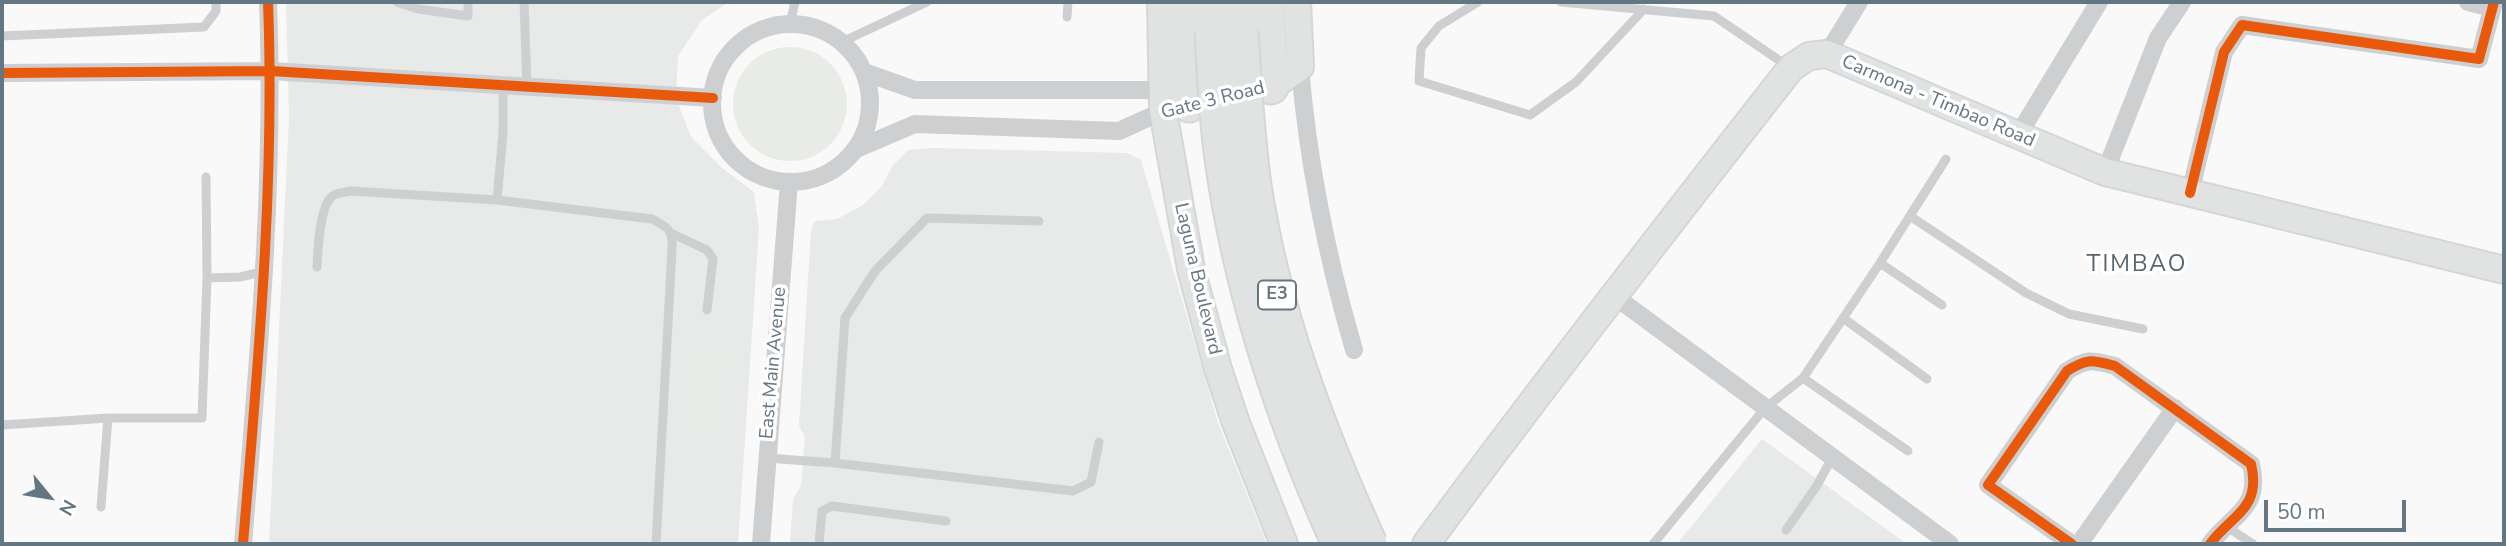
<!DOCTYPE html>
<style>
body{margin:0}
#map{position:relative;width:2506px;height:546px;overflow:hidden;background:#f9f9f9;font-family:"Nunito Sans",sans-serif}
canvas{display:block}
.frame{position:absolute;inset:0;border:4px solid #657683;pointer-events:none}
.north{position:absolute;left:14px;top:462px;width:70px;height:70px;-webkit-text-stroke:5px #fff;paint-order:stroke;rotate:120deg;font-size:19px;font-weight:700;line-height:28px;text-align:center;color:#657683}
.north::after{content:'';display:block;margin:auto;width:24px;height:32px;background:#657683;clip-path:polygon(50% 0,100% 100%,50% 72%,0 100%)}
.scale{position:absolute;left:2264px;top:500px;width:142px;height:32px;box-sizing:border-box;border:4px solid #657683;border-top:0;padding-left:9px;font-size:21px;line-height:24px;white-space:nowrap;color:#657683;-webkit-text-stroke:5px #fff;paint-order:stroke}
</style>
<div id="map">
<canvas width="2506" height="546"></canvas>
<div class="frame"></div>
<div class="north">N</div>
<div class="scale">50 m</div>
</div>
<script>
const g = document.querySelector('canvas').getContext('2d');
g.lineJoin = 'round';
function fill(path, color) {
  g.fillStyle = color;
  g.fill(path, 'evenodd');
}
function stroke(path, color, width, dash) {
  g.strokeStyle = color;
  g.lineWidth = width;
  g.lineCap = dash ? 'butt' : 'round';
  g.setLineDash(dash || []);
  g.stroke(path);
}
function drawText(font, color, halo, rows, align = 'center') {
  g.font = font + ' "Nunito Sans",sans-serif';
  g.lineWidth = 7;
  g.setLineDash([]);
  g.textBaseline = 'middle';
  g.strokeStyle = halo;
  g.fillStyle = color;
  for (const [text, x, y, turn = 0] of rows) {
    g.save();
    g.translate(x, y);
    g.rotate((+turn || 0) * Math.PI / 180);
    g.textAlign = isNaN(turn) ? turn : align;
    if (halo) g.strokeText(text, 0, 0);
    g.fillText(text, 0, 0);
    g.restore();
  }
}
fill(new Path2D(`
 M286,2H729L702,20L678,56L676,98L691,137L721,167L754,192L759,228L738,544H269L289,117Z
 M934,148L1127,153L1141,160L1218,423L1267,544H790L793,499L801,485L805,437L799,426L811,230L815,221L837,219L863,205L881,187L893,165L908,150Z
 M1762,439L1907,544H1677Z`), '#e8e9e9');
fill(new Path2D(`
 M733 104a57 57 0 1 1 114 0a57 57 0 1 1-114 0Z
 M695,351L729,355L720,429L686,424Z`), '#e8ebe6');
const secondary = new Path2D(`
 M1161,2L1163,111L1191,269L1218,369L1236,423L1284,544
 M1297,2L1300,67
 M1256,90L1271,87L1300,67
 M1426,544C1545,383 1667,226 1791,68L1809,56L1827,54L2105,172L2504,270`);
const highway = new Path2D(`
 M1186,2L1189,105
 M1211,2L1212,32
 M1241,2V31
 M1267,2L1271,87`);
stroke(secondary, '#d5d6d7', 30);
stroke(highway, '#d5d6d6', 37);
stroke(new Path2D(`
 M397,2L418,9L468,16V2
 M524,2L527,86
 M1478,2L1439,26L1421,48L1419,81L1530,115L1576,82L1644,9
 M1561,2L1714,16L1789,67
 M1067,17L1068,2
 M790,24L795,2
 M2,36L204,27L216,11V2
 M842,42L927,2
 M206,177L207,278L240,277L265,271
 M497,200L503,133V85
 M1910,216L2026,293L2069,314L2143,329
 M673,234L707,250L713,259L707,310
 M1880,263L1942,305
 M317,267C318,252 319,203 334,195C338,193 346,192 351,191L497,200L652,219C668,227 673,230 672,249L656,544
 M1843,318L1927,379
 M1803,378L1908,451
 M2,425L108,418H202L207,278
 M766,458L835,463L845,318L875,271L927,218L1039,221
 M835,463L1073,491L1091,482L1099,442
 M101,507L108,418
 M2227,527L2253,544
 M1786,530L1816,487L1832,458
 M819,544L822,511L832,506L946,521
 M1653,544L1765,408L1803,378L1880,263L1946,159`), '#cecfd0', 9);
stroke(new Path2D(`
 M2468,2L2492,8
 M712 103a79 79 0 1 1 158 0a79 79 0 1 1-158 0Z
 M1827,54L1859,2
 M1300,67C1308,164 1327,257 1354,350
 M864,72L915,90H1162
 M2,73L271,71L713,98
 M2017,137L2099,2
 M854,150L915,124L1119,131L1163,111
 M2105,172L2158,38L2182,2
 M2190,193L2224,52L2242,25L2479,59L2494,2
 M1613,295L1950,544
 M243,544C258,364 275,183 268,2
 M761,544L789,182
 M2072,544L1988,485L2067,371C2087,358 2092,360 2115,366L2251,464C2262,509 2231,515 2210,544
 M2079,544L2175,408`), '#cecfd0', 18);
stroke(secondary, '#e1e2e2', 26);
stroke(highway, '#e1e2e2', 33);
const highwayBridge = new Path2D(`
 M1241,31C1244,83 1247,134 1254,185C1273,311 1318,430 1370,544
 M1212,32C1214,75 1216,117 1222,159C1241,294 1283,421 1339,544`);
stroke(highwayBridge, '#d5d6d6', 37, []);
stroke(highwayBridge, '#e1e2e2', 33);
stroke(new Path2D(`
 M2,73L271,71L713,98
 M2190,193L2224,52L2242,25L2479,59L2494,2
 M243,544C258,364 275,183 268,2
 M2072,544L1988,485L2067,371C2087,358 2092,360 2115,366L2251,464C2262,509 2231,515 2210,544`), '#e8590c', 10);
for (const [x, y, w] of [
 [1277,295,38]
]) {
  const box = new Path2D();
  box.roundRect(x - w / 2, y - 14.5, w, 29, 5);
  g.fillStyle = '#fff';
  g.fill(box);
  stroke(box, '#657683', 2);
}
drawText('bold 18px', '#657683', null, [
 ["E3",1277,295]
]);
drawText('19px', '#657683', '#fff', [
 ["Gate 3 Road",1213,101,-14],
 ["Carmona - Timbao Road",1938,102,23],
 ["Laguna Boulevard",1197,279,77],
 ["East Main Avenue",774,363,-85]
]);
g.letterSpacing = '2px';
drawText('23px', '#57646e', '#fff', [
 ["TIMBAO",2137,265]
]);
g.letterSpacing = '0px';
</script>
